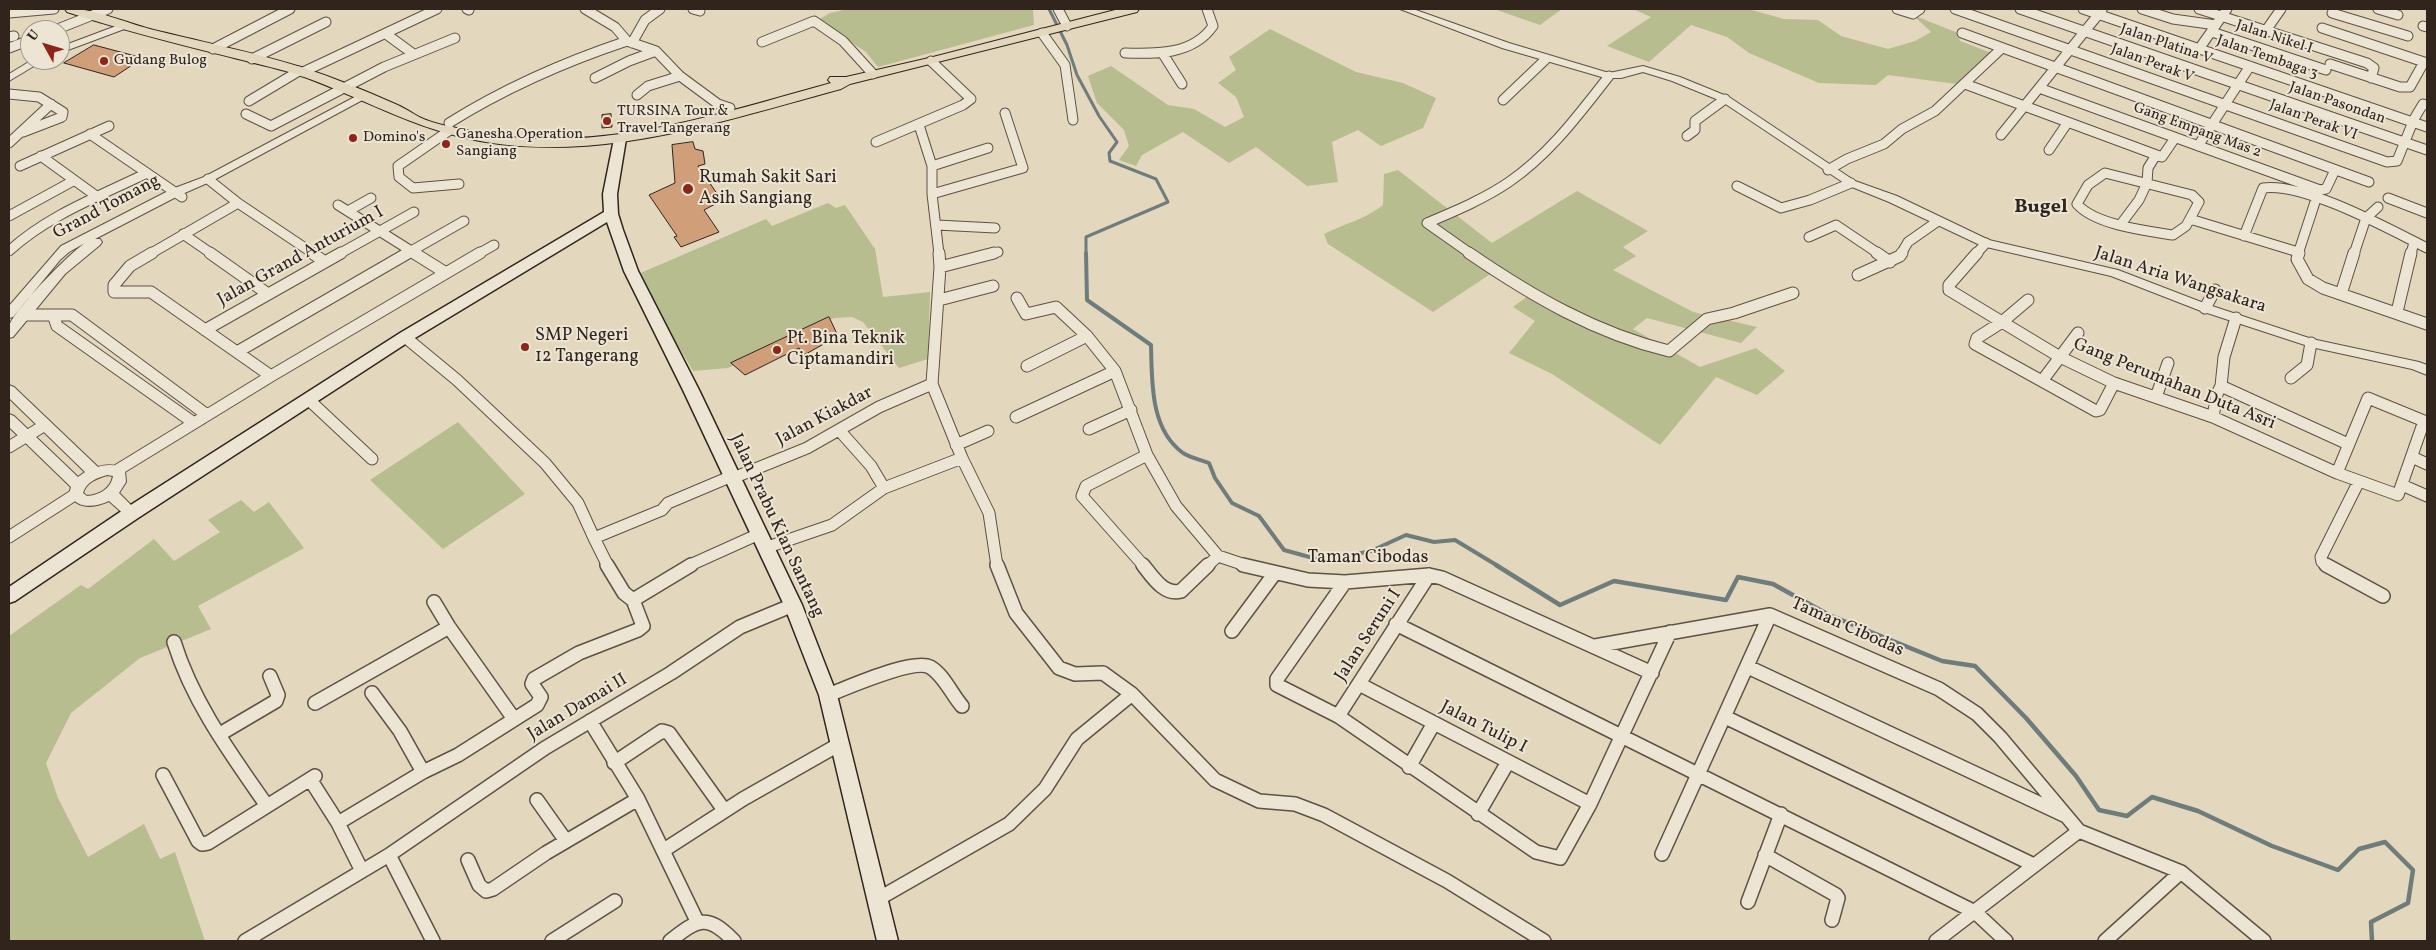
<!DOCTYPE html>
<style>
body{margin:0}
#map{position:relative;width:2436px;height:950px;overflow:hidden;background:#e3d7bd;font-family:Vollkorn,serif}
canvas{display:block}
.frame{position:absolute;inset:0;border:10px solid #31241d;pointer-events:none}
.north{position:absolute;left:20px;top:20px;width:50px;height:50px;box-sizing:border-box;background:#ede5d4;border:1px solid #a2988b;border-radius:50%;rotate:309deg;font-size:14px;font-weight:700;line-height:20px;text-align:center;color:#31241d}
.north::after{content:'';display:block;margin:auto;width:18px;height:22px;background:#8f2418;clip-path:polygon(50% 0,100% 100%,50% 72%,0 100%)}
</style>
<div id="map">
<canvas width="2436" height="950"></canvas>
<div class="frame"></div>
<div class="north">U</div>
</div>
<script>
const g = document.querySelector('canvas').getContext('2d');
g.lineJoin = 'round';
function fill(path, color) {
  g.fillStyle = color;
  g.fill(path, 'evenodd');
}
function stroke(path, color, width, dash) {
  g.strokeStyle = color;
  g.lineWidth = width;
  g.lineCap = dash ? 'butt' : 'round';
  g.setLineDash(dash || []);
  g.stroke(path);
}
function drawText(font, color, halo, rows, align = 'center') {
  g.font = font + ' Vollkorn,serif';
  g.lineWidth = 4;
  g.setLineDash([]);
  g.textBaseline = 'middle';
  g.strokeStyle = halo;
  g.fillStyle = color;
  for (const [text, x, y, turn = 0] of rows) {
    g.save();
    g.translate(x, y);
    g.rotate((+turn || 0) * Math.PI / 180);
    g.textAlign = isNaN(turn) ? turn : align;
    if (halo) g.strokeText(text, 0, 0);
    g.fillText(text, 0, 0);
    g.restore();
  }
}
fill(new Path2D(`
 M848,9H1033L1034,25L878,67L866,52L818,20L830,13Z
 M1494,9H1562L1540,25Z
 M1633,9H1748L1784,19L1818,20L1841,36L1888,49L1915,41L1931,32L1913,15L1958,33L1960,41L1994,54L1957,84L1888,75L1876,85L1819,83L1749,53L1727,37L1691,25L1649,62L1607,46L1651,17Z
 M1270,29L1356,72L1403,83L1436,98L1423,128L1381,146L1358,130L1332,142L1338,182L1307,186L1256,147L1229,163L1183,132L1142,155L1136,166L1119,160L1129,146L1124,130L1097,103L1088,76L1111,66L1168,105L1194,109L1225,127L1244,117L1236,97L1218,83L1236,70L1229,57Z
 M1398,170L1492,243L1577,191L1648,231L1623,247L1636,256L1613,270L1693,312L1757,327L1741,343L1647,318L1633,329L1700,367L1756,348L1785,371L1757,395L1716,377L1660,445L1552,374L1509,353L1535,321L1513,307L1533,292L1498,269L1433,312L1328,244L1324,234C1344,224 1366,219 1383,205L1384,174Z
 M828,203L836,208L845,205L875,249L883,297L930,292L928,359L899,368L863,322L852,317L834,318L728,368L693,371L636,275L766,219L772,226Z
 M458,422L525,494L443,549L370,480Z
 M241,500L254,512L269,502L304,548L198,606L211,629L140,658L71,713L46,763L58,798L88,857L144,824L160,859L175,852L205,941H9V636L81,585L88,589L154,539L174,561L220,532L208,520Z`), '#b7bd8f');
stroke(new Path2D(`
 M1049,9L1067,45L1077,75L1099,116L1117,142L1109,153L1110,161L1156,179L1168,202L1086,237V254`), '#6f7c7c', 3);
stroke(new Path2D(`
 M1086,253L1087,300L1151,345C1152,382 1150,429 1183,453C1191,458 1201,460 1209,463L1215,478L1232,503L1259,516L1284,550L1324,561L1371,551L1406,535L1434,542L1455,540L1498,566`), '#6f7c7c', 4);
stroke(new Path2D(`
 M1496,565L1560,605L1614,581L1726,600L1738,577L1773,584L1829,615L1942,661L1975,666L2026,718L2076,776L2099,810L2127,816L2152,797L2198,811L2272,846L2338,870L2359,849L2385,842L2413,870L2408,903L2371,922L2372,941`), '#6f7c7c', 4.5);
const building = new Path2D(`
 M94,45L143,58L114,77L64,63Z
 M611,114L612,127L602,128V115Z
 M693,142L695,149L703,151L705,164L698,166L718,195L715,199L719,202L704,210L719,232L681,247L674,237L677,236L649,195L675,183L672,145Z
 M829,317L838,336L804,355L799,348L745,375L731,363Z`);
fill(building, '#d19e7a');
stroke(building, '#31241d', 1);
const minorFar2 = new Path2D(`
 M467,9L469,10
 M585,9L615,27L627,41L656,51L680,76L718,104L730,108
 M693,9L700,11
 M1058,9L1067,26
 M1897,9L1913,14L1920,9
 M1955,9L2387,162L2397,161L2414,119L2423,104L2427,105
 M2020,9L2427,150
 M2083,9L2427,127
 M2142,9L2173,19L2216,25
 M2199,9L2367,63L2374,68L2371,78
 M2378,9L2398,15
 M9,13L54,9
 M2332,13L2408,36
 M2423,26L2427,27
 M2322,28L2424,62L2410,87H2400L2330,64
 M2267,29L2281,9
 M55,30L108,9
 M2212,32L2326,70
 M1042,33L1065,65L1073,120
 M1962,33L2369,182
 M386,34L412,53
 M9,37L14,36
 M762,42L814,21L843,41L873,74
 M632,43L645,20L660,9
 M9,48L30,40
 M213,49L290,9
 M2199,49L2227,9
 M1125,53C1156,54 1193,55 1213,26L1207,9
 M1163,54L1182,84
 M252,59L326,22
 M303,72L437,9
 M595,78L629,61L656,51
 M1965,84L2162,157L2175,138
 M2039,88L2320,190L2326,189L2335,170
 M9,94L39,97L63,112L62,117L23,132
 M637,95L648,86L680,76
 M1503,100L1546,59
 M249,101L299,71
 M246,114L271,126L384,67L455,38
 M449,123C505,88 564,62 627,41
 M919,125L932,166V194L939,254
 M450,130L398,166L399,177L413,188L459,184
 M90,134L182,197
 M2001,135L2102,10
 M1687,136L1695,130V121L1725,99
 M876,142L963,105L971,99L931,61
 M9,143L51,104
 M2198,146L2250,66
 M2049,150L2068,122
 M41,156L99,198
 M20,166L109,126
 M932,166L988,148
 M1828,170L1847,159L1884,144L1902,129L1935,111L2002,48
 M2105,173L2192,195L2199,202L2186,226L2173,235C2147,231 2095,225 2077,204L2088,185Z
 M208,179L238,203L314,254
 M2147,183L2148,168L2156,155
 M1737,186L1781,208L1810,200L1851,183
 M932,194L1023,168L1005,113
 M2388,198L2427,213
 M338,205L416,254
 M348,211L371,198
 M9,216L73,181
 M2190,219L2298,252
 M2121,224L2139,200L2147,183
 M937,225L995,228
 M183,234L212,254
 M2244,236L2263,188C2304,182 2389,229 2427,248
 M1809,237L1836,225L1879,254
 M9,251C48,215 100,196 147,173
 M150,254L238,203
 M339,254L414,212
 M406,254L464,221
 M478,254L494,245
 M989,254L998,252
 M1471,254L1427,223C1455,211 1484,199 1509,182C1550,154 1579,114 1609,76
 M1901,254L1908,242L1938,221
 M1976,254L1986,243
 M2298,254L2316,199
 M2354,254L2366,218L2378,207
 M2411,254L2414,242`);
const minorFar1 = new Path2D(`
 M152,253L130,266L114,285V292H151L271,376
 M210,253L268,294
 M312,253L325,262
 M414,253L446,273
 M939,253L940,267L932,384L962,458L989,513L997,566
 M1469,253C1532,296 1595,333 1669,351L1707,319L1734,313L1793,293
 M1877,253L1890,262
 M1977,253L1949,285V290L2060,357L2114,383L2213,417L2337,473
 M2299,253L2297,259L2308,279L2323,288L2427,324
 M940,267L994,253
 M1858,275L1900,256L1902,253
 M2341,294L2354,253
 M1017,298L1026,314L1056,307L1087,336L1115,371L1147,455L1176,506L1218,556L1248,566
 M939,300L993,286
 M2028,300L2002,322L1977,338L1975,344L2096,411L2100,410L2114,383
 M2205,308L2215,290
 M2397,312L2411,253
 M23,315H72L207,415
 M53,315L57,326L194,423
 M205,330L341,253
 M405,337L457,380L545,463L578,503L594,538L662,510L668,503L732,476
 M237,352L408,253
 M1027,366L1087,336
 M2291,378L2307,365L2311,343
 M2042,381L2078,333
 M2221,386L2348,444
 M2156,397L2168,363
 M2368,398L2424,421L2398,495L2337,473Z
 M309,400L372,459
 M1016,417L1115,371
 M2213,417L2217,394L2221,386L2224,357L2236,318
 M1089,429L1131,410
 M839,430L871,466L884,488
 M956,445L988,431
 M9,447L45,425
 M2412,457L2427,464
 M116,471L271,376L480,253
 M733,478L807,448L879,407L932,384
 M2402,485L2427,496
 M9,537L76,494
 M594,538L608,566
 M765,548L832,525L884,488L962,458
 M688,566L759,534
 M1144,566L1082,496L1086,486L1147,455
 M1207,566L1218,556
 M2327,566L2322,562L2321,557L2359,481`);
const minor = new Path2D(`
 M997,565L1016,613L1059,668L1075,674L1103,673L1132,694L1215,780L1259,801L1295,804L1324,815L1447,881L1544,941
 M1143,565C1152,576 1164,596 1181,591L1208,565
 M1243,565L1308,580L1345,582L1429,575L1442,578L1652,673
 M2326,565L2383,596
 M1345,582L1277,679V685L1338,716L1536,852L1560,858L1590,804L1670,632
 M633,600L691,565
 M434,602L449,627
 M1396,624L1975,912L2006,941
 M1232,631L1275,573
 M174,642C193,703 231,754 267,806
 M1595,646L1770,615L1939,689L1977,714L2000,737L2079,831L2181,872L2264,941
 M1748,667L2064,815
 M1359,684L1590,804
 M372,693L400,731L423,772
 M828,695C847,688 913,658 930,667C944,675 952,695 962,706
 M315,703L449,627L514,719
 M1338,716L1429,575
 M1725,717L2034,865
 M590,721L638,799L697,921
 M220,734L276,701L278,695L270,676
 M614,763L662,731L669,733L724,810
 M1409,767L1434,723
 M163,775L198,841L202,844L208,843L315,776
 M310,779L338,823L362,871
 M537,800L566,841
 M1478,814L1508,762
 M338,823L423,772L458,755L537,705L541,697L532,684L534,679L579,653L638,630L643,626L633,600L624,593L607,565
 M664,850L743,799L838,745
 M1662,854L1770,615
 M389,855L433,941
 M1765,855L1836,895L1838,898L1832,920
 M468,860L479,885L486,891L493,889L546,853L638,799
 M878,899L1009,824L1045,789L1077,739L1132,694
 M1748,902L1781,814
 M245,941L389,855L545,748L671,673L740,627L793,605
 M552,941L615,901
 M670,941C698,919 707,913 734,941
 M1936,941L2079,831
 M2105,941L2181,872`);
const tertiary = new Path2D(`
 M1400,9H1413L1509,43L1609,73L1643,66L1680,77L1729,97L1855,181L1897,196L1989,240L2118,270L2209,305L2312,339L2419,362L2427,365V375L2412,369L2311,347L2201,311L2111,276L1982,246L1889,202L1847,185L1721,101L1672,81L1643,72L1621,78H1605L1502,48Z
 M124,23L129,26L127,28L60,53V47Z
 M32,60H44L9,81V74Z
 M364,92L369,95L368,97L212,181L180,195L95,239H100L102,242L100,245L65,274L13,337L9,338C9,335 8,330 9,327C12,311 70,253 85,243L69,252L60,260L13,317L9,318V306L61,246L172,189L204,177Z
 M9,385L14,387L98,467C108,464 117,464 125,471L126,482L119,493L139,513L137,517H127L109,501C95,507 78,510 69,494L71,487L9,427V414L14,416L78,477L85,472L9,398ZM107,475L113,476C111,489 99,495 87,496L83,493C86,482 97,478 107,475Z`);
const secondary = new Path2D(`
 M620,135L626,139L617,194L618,214L623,230L638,271L699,390L802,605L837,695L898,941H877L819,695L784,605L683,390L624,271L607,222L410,341L138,518L15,601L9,603V587L126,508L400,333L604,212L603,194L614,139Z`);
const primary = new Path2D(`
 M65,9C91,7 123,22 150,29C201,42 254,52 304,68C334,78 364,90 393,103C401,106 407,110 414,114C428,123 451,127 467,130C589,158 715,115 831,83L828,80L830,77H846L929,58L1119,9H1139L1137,12L850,84L841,89C718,122 585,169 457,136C401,122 351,93 296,74C276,68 254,63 234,58C178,44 121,30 67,12Z`);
stroke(minorFar2, '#5e5145', 11);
stroke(minorFar1, '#5e5145', 13);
stroke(minor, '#5e5145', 16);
stroke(tertiary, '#5e5145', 2);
stroke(secondary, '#31241d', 3);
stroke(primary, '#31241d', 2);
stroke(minorFar2, '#ede5d4', 9);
stroke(minorFar1, '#ede5d4', 11);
stroke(minor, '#ede5d4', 13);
fill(tertiary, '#ede5d4');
fill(secondary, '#ede5d4');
fill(primary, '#e3d7bd');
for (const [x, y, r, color] of [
 [104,61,5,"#8f2418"],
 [607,121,5,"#8f2418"],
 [353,138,5,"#8f2418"],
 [446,144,5,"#8f2418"],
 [688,189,6,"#8f2418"],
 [525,347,5,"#8f2418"],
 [777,350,5,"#8f2418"]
]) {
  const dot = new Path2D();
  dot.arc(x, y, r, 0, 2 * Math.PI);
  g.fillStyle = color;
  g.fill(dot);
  stroke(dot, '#ede5d4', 2);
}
drawText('15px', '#31241d', '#ede5d4', [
 ["Jalan Nikel I",2274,38,18],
 ["Jalan Platina V",2166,45,19],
 ["Jalan Tembaga 3",2267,58,19],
 ["Jalan Perak V",2152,64,20],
 ["Jalan Pasondan",2337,104,19],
 ["Jalan Perak VI",2313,121,20],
 ["Gang Empang Mas 2",2197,131,20]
]);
drawText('15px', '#31241d', '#ede5d4', [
 ["Gudang Bulog",114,61],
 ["TURSINA Tour &",617,112],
 ["Travel Tangerang",617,129],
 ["Ganesha Operation",456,135],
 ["Sangiang",456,152],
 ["Domino's",363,138]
], 'left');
drawText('18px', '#31241d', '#ede5d4', [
 ["Rumah Sakit Sari",699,179],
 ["Asih Sangiang",699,200],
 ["SMP Negeri",535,337],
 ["12 Tangerang",535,358],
 ["Pt. Bina Teknik",787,340],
 ["Ciptamandiri",787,361]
], 'left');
drawText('18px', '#31241d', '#ede5d4', [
 ["Grand Tomang",107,208,-28],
 ["Jalan Grand Anturium I",301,257,-29],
 ["Jalan Aria Wangsakara",2180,281,18],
 ["Gang Perumahan Duta Asri",2174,385,22],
 ["Jalan Kiakdar",825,417,-28],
 ["Jalan Prabu Kian Santang",776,526,65],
 ["Taman Cibodas",1368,559],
 ["Taman Cibodas",1847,628,24],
 ["Jalan Seruni I",1369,636,-57],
 ["Jalan Damai II",578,708,-31],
 ["Jalan Tulip I",1483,728,27]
]);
drawText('bold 20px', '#31241d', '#ede5d4', [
 ["Bugel",2041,208]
]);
</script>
